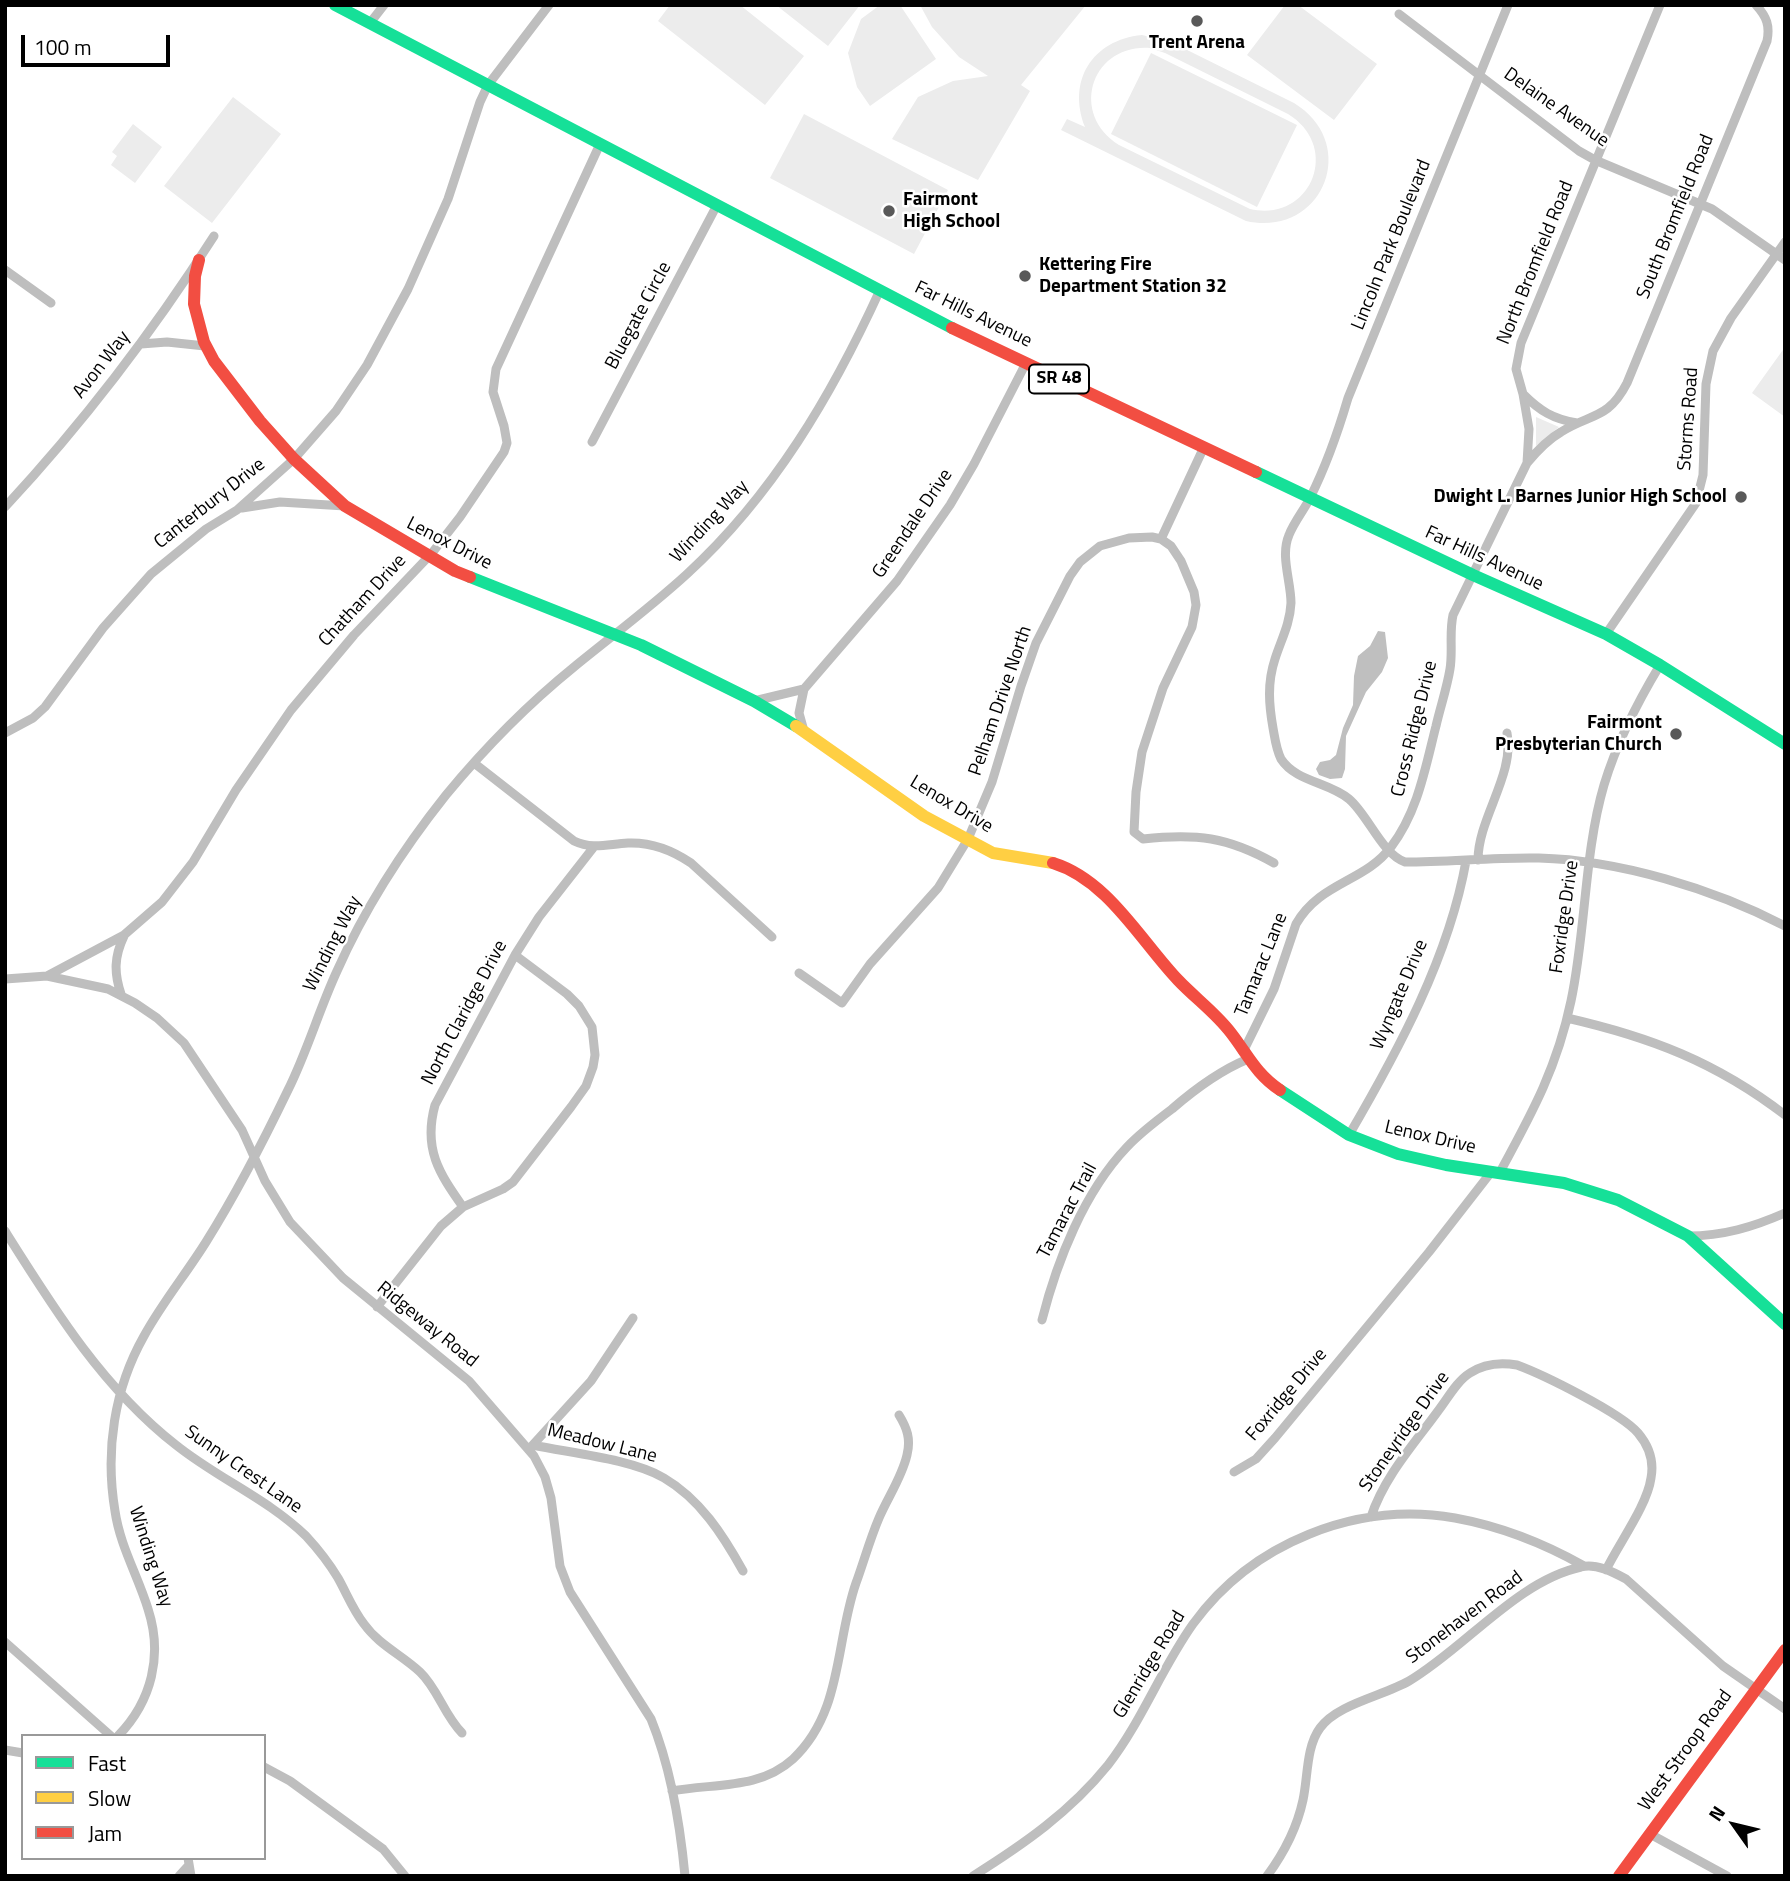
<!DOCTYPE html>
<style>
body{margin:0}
#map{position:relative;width:1790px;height:1881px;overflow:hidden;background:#fff;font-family:"Titillium Web",sans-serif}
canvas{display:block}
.frame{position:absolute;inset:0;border:7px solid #000;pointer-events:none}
.legend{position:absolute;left:21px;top:1734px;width:245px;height:126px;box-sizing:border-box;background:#fff;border:2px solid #999;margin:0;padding:9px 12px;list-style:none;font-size:21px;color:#000}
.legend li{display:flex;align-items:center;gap:14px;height:35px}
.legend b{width:35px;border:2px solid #999}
.north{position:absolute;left:1699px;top:1790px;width:70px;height:70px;-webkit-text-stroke:5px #fff;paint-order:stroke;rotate:304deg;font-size:19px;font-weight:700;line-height:28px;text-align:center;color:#000}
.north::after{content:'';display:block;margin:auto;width:24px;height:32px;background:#000;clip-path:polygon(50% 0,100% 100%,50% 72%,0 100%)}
.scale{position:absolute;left:21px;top:35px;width:149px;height:32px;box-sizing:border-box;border:4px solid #000;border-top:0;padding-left:9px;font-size:21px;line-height:24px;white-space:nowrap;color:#000;-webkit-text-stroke:5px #fff;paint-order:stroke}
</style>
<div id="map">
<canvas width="1790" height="1881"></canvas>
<div class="frame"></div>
<ul class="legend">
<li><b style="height:9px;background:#16e098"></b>Fast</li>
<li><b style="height:9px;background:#ffcf43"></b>Slow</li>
<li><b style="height:9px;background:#f24e42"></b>Jam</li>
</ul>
<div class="north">N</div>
<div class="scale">100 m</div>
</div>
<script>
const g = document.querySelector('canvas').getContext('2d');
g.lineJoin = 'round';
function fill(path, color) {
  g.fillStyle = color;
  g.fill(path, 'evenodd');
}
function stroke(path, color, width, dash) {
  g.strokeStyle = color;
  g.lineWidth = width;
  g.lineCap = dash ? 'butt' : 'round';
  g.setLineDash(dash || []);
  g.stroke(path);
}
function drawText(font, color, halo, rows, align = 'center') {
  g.font = font + ' "Titillium Web",sans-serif';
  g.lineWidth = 5;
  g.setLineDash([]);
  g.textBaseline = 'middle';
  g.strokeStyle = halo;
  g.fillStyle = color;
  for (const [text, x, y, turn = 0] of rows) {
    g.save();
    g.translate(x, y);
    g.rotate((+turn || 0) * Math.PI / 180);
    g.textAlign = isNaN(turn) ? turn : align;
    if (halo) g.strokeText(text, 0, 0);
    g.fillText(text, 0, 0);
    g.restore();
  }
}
fill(new Path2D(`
 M670,5H740L804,56L765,105L658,21Z
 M776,5H860L828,46Z
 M880,5H900L936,59L870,106L857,87L848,53L861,19Z
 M920,5H1086L1021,85L1030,91L978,180L892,139L918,97L953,81L988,76L959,57L932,27Z
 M1285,5H1298L1377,64L1334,120L1247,55Z
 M1142,35L1171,42L1294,103C1361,144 1323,238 1246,221L1061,130L1067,119L1085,127C1067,81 1092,40 1142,35ZM1150,48L1165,53L1288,114C1342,147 1311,223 1250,209L1119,145C1069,114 1091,44 1150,48Z
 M1151,53L1297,125L1257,207L1111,134Z
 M233,97L281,134L212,223L164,186Z
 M804,114L948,190L914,254L770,178Z
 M133,124L162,147L135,183L111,165L117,156L112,152Z
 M1785,347V417L1752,393Z
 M1536,417L1559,427L1536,446Z`), '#ececec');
fill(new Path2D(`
 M1378,631L1385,632L1388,658L1382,672L1366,692L1346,736L1345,769L1342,778L1330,779L1319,775L1316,769L1320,762L1330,760L1336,755L1343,728L1353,705L1354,676L1358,656L1370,646Z`), '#bfbfbf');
stroke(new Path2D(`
 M1508,5L1348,398C1338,432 1326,466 1310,498C1304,510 1294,522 1289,535C1280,556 1291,581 1291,603C1290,624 1281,640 1275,659C1267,683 1269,705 1273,728C1275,739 1276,749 1281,759C1296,782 1329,782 1349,799C1368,815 1382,854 1405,862C1450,862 1494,857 1539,858C1619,860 1714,889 1785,926
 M1399,14L1579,151L1595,160L1712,209L1785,260
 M370,23L384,5
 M5,270L51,303
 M141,344L167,342L205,346
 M1523,394C1540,411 1553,419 1577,423
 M592,442L717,205
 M1527,463C1537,451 1547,440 1561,432C1591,413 1608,420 1627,383L1767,41C1770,26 1767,17 1756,5
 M5,507C83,423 152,333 214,236
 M242,508L280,502L345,506
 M1161,539L1204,447
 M1606,634L1696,503L1703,475L1706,384L1713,351L1731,318L1785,242
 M754,701L804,689L897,581L950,505L974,464L1026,363
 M804,731L799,713L804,689
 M5,733L33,718L45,707L103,628L151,574L206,529L237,510L294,459L336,411L367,365L408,289L448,199L480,102L488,85L549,5
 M474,763L574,841C593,850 608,844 628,843C652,842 672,850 691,863L772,937
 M1478,860C1478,818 1515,775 1507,733
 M799,973L842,1003L870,964L938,888L968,839L992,782L1021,686L1036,643L1070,576L1080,562L1100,546L1129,538L1152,537L1161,539L1171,546L1181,561L1194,592L1196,605L1192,627L1163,688L1142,752L1136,792L1134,832L1143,839C1196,833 1228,837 1274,863
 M47,976L124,935L162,902L193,862L236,790L291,710L354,635L432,553L460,517L504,452L507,443L504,426L493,392L496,369L600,144
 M5,979L47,976L108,989L135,1003L157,1018L184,1043L242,1130L265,1181L290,1222L343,1278L469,1381L534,1456L545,1477L551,1498L560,1566L570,1592L651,1719C671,1768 680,1823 685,1876
 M121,994C114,973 114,957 124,936
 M1567,1018C1650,1037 1716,1062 1785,1115
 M1243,1052L1274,989L1296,924C1320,882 1365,882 1391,847C1418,811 1425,769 1436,726C1440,708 1447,688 1450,669C1453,651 1449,633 1453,615L1527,463L1529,429L1523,394L1516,369L1521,343L1660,5
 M1349,1135C1398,1051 1449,957 1466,861
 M1500,1172C1532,1113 1557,1068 1571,1001C1586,931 1584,853 1604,785C1617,742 1637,703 1660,665
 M463,1207C439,1173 423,1149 435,1105L515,955L539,917L593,848
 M5,1231C54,1309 103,1388 176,1445C217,1478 268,1499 306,1536C318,1549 329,1563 338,1578C347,1594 353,1610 364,1624C379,1645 402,1655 420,1672C438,1689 444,1715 462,1733
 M1688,1236C1723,1236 1753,1227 1785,1213
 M377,1307L441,1226L463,1207L503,1189L513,1182L571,1107L586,1086L593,1067L595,1055L592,1027L579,1006L567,994L515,955
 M1042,1320C1057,1261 1084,1192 1127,1147C1140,1133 1156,1121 1172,1109C1195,1089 1219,1071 1248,1059
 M533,1445C570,1453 632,1459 664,1478C700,1499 723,1535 743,1571
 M530,1448L591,1381L633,1318
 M1234,1472L1256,1459L1275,1438L1429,1252L1492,1171
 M1371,1517C1384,1477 1414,1444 1438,1411C1448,1398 1457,1381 1470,1373C1485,1363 1500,1362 1517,1365C1544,1375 1621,1413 1638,1433C1649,1446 1654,1462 1651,1478C1647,1506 1619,1543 1606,1570
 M5,1642L111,1736
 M118,1736C152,1701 163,1655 148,1609C138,1576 120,1546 115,1511C105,1451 114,1389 144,1336C162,1303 186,1274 206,1242C236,1194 263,1142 288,1090C307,1052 319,1010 337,971C365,908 403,849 446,795C484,749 527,705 574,667C612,636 651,607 687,574C773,495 832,395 880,290
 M5,1750L23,1753
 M264,1767L290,1781L383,1849L405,1876
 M672,1791C714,1783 759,1790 793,1759C843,1712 835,1643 856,1583C864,1561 870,1539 879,1518C888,1497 902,1477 907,1455C911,1439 907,1428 899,1415
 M1650,1834L1727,1876
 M188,1858L191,1876
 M179,1876L189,1865
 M973,1876C1024,1844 1070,1812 1108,1765C1142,1721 1161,1669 1193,1624C1252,1543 1356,1501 1455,1518C1499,1526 1545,1544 1584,1566
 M1267,1876C1284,1853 1297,1828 1303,1800C1308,1777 1306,1747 1320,1728C1337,1704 1383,1696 1409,1681C1465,1648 1517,1581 1581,1567C1596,1563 1613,1572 1626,1579L1723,1666L1785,1709`), '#bebebe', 9);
stroke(new Path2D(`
 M335,5L952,328
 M1256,472L1473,575L1606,634L1660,665L1785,744
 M470,577L641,645L754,701L796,726
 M1280,1090L1349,1135L1398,1154L1446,1165L1564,1183L1618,1200L1688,1236L1785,1324`), '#16e098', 12);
stroke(new Path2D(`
 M796,726L924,816L993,853L1053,863`), '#ffcf43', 12);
stroke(new Path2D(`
 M199,260L195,276L194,304L204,342L214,361L260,421L294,459L345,506L455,571L470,577
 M952,328L1256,472
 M1053,863C1108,880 1140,940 1178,980C1195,998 1216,1013 1231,1033C1248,1055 1256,1074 1280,1090
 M1619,1876L1785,1650`), '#f24e42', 12);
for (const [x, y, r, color] of [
 [1197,21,7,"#595959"],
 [889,211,7,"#595959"],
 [1025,276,7,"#595959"],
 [1741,497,7,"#595959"],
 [1676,734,7,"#595959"]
]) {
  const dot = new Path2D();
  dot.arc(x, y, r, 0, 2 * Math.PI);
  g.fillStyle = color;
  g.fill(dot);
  stroke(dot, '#fff', 2.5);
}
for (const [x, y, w] of [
 [1059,379,60]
]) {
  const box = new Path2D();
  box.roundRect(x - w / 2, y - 14.5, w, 29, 5);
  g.fillStyle = '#fff';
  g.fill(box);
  stroke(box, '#000', 2);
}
drawText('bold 18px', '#000', null, [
 ["SR 48",1059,379]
]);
drawText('bold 19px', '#000', '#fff', [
 ["Trent Arena",1197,43,"center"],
 ["Fairmont",903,200],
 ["High School",903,222],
 ["Kettering Fire",1039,265],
 ["Department Station 32",1039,287],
 ["Dwight L. Barnes Junior High School",1727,497,"right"],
 ["Fairmont",1662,723,"right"],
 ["Presbyterian Church",1662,745,"right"]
], 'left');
drawText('19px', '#000', '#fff', [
 ["Delaine Avenue",1556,108,35],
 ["South Bromfield Road",1676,217,-68],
 ["Lincoln Park Boulevard",1392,245,-68],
 ["North Bromfield Road",1536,263,-68],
 ["Far Hills Avenue",973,315,26],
 ["Bluegate Circle",639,316,-62],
 ["Avon Way",102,365,-52],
 ["Storms Road",1689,419,-86],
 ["Canterbury Drive",210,504,-38],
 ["Winding Way",710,522,-47],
 ["Greendale Drive",913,524,-56],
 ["Lenox Drive",449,544,27],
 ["Far Hills Avenue",1484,559,25],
 ["Chatham Drive",363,601,-47],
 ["Pelham Drive North",1001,701,-71],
 ["Cross Ridge Drive",1415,729,-76],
 ["Lenox Drive",951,805,31],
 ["Foxridge Drive",1565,917,-82],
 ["Winding Way",333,944,-63],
 ["Tamarac Lane",1262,965,-68],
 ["Wyngate Drive",1400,995,-67],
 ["North Claridge Drive",465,1013,-62],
 ["Lenox Drive",1430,1138,13],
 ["Tamarac Trail",1068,1211,-62],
 ["Ridgeway Road",427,1325,39],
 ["Foxridge Drive",1287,1395,-50],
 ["Stoneyridge Drive",1405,1432,-55],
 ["Meadow Lane",602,1444,14],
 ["Sunny Crest Lane",243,1470,35],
 ["Winding Way",150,1557,72],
 ["Stonehaven Road",1465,1618,-37],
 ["Glenridge Road",1150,1665,-59],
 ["West Stroop Road",1686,1751,-54]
]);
</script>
